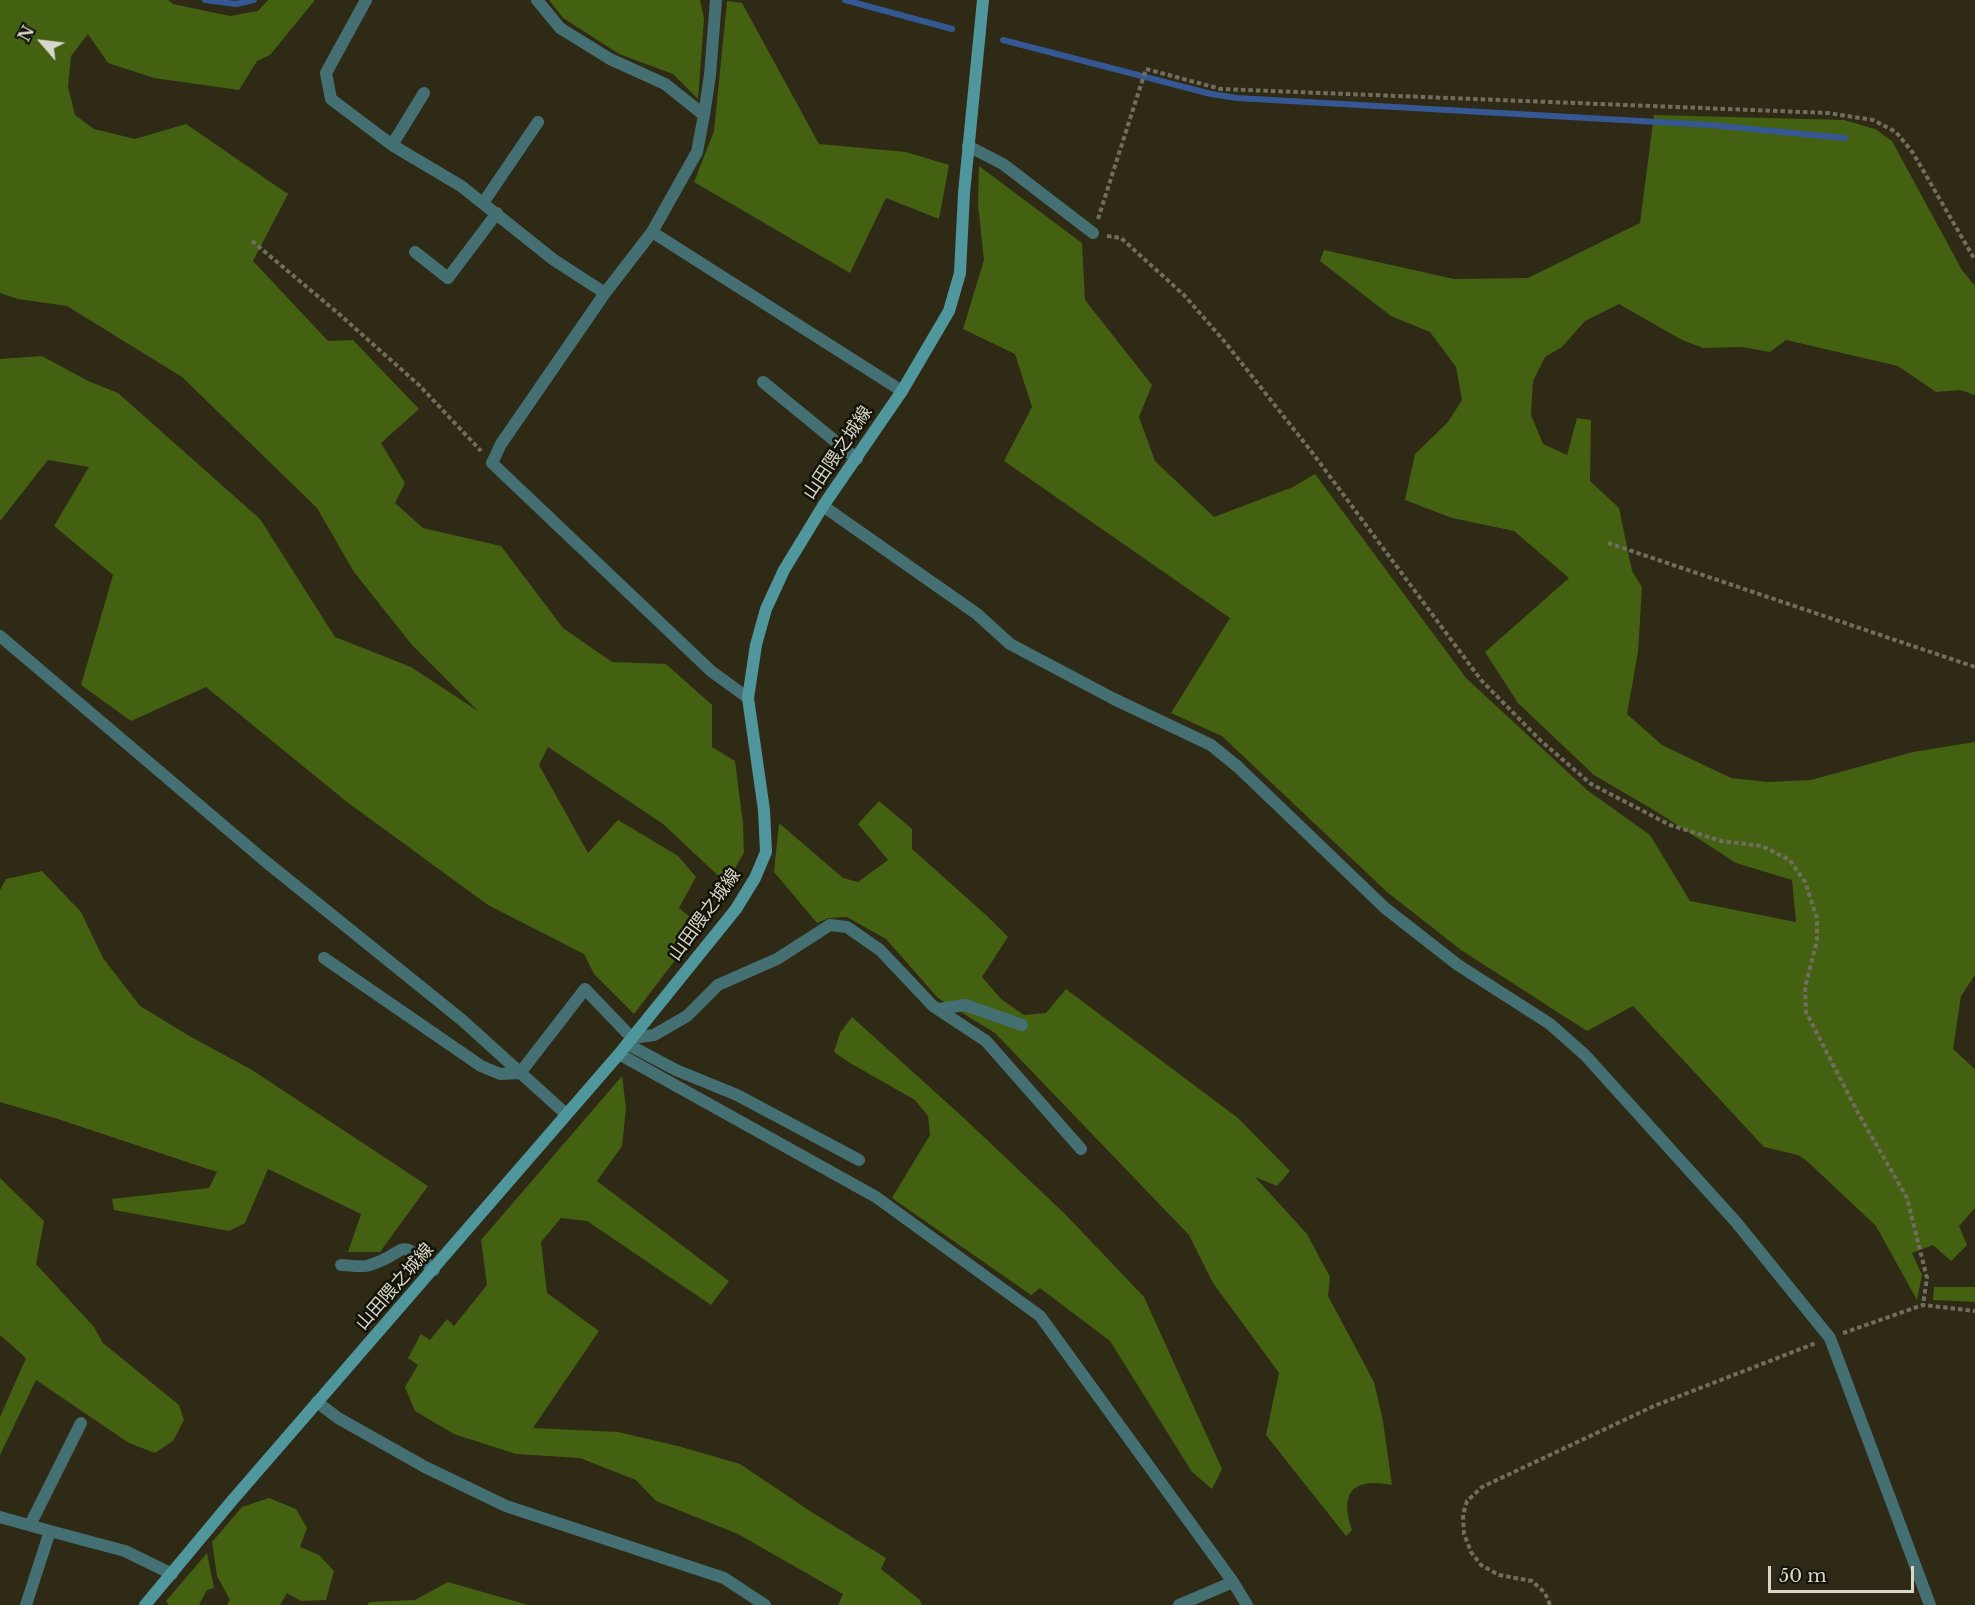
<!DOCTYPE html>
<meta charset="utf-8">
<style>
body{margin:0}
#map{position:relative;width:1975px;height:1605px;overflow:hidden;background:#2e2a15;font-family:"Libre Baskerville",serif}
canvas{display:block}
.north{position:absolute;left:12px;top:12px;width:60px;height:60px;-webkit-text-stroke:4px #141309;paint-order:stroke;rotate:298deg;font-size:16px;font-weight:700;line-height:24px;text-align:center;color:#d9d7ca}
.north::after{content:'';display:block;margin:auto;width:21px;height:27px;background:#d9d7ca;clip-path:polygon(50% 0,100% 100%,50% 72%,0 100%)}
.scale{position:absolute;left:1768px;top:1566px;width:146px;height:27px;box-sizing:border-box;border:3px solid #d9d7ca;border-top:0;padding-left:8px;font-size:18px;line-height:21px;white-space:nowrap;color:#d9d7ca;-webkit-text-stroke:4px #141309;paint-order:stroke}
</style>
<div id="map">
<canvas width="1975" height="1605"></canvas>
<div class="north">N</div>
<div class="scale">50 m</div>
</div>
<script>
const g = document.querySelector('canvas').getContext('2d');
g.lineJoin = 'round';
function fill(path, color) {
  g.fillStyle = color;
  g.fill(path, 'evenodd');
}
function stroke(path, color, width, dash) {
  g.strokeStyle = color;
  g.lineWidth = width;
  g.lineCap = dash ? 'butt' : 'round';
  g.setLineDash(dash || []);
  g.stroke(path);
}
function drawText(font, color, halo, rows, align = 'center') {
  g.font = font + ' "Libre Baskerville","Noto Sans JP",serif';
  g.lineWidth = 5;
  g.setLineDash([]);
  g.textBaseline = 'middle';
  g.strokeStyle = halo;
  g.fillStyle = color;
  for (const [text, x, y, turn = 0] of rows) {
    g.save();
    g.translate(x, y);
    g.rotate((+turn || 0) * Math.PI / 180);
    g.textAlign = isNaN(turn) ? turn : align;
    if (halo) g.strokeText(text, 0, 0);
    g.fillText(text, 0, 0);
    g.restore();
  }
}
fill(new Path2D(`
 M0,0H168L173,4L230,16L258,11L268,0H315L270,55L257,61L239,90L154,78L108,63L88,34L71,56L68,87L75,115L94,129L135,139L186,124L288,194L253,261L328,341L353,340L419,409L381,443L405,483L395,503L423,528L501,546L563,628L612,662L666,664L712,705V747L735,761L743,824L744,853L726,883L663,824L548,747L539,765L588,853L618,820L678,856L696,877L679,908L701,926L634,1014L594,974L584,954L488,905L347,802L206,687L131,721L81,685L113,575L54,526L89,467L48,460L0,521V359L42,356L88,381L118,393L260,519L335,637L411,667L478,711L412,645L354,572L317,508L182,377L67,306L18,299L0,293Z
 M549,0H700L704,19L698,99L673,74L619,54L563,18Z
 M727,1L742,3L819,144L906,152L949,165L939,219L886,198L850,273L694,182L714,131Z
 M1654,115L1844,120L1875,129L1892,141L1962,270L1975,286V395L1960,390L1936,392L1898,366L1786,340L1770,352L1742,347L1703,348L1682,340L1619,304L1585,321L1562,347L1545,357L1533,381L1531,415L1543,444L1567,455L1577,418L1591,420L1590,481L1619,508L1632,571L1642,587L1638,652L1627,714L1662,745L1731,778L1768,782L1811,780L1913,752L1975,742V975L1961,996L1953,1049L1975,1069V1208L1959,1226L1967,1245L1951,1261L1933,1245L1912,1253L1922,1275L1917,1300L1876,1226L1807,1161L1798,1155L1764,1147L1633,1006L1587,1031L1461,950L1387,892L1222,736L1171,713L1230,618L1004,461L1032,407L1015,354L963,329L984,260L978,204L979,166L1082,243L1085,300L1152,385L1139,417L1155,461L1214,517L1293,487L1315,474L1466,678L1587,790L1650,835L1690,901L1796,922L1792,880L1736,863L1657,812L1594,775L1518,703L1485,652L1569,578L1514,531L1452,518L1405,500L1415,454L1448,422L1462,400L1456,367L1430,332L1391,316L1320,261L1324,250L1454,279L1528,278L1640,223Z
 M879,801L912,829V849L986,915L1008,937L982,977L1001,999L1024,1015L1046,1013L1066,989L1238,1118L1290,1171L1277,1186L1255,1177L1307,1234L1330,1277L1328,1296L1374,1382L1383,1421L1392,1485C1353,1477 1339,1492 1352,1530L1346,1536L1266,1435L1279,1373L1213,1283L1189,1235L995,1033L938,998L886,939L847,917L829,918L817,923L774,872L779,823L843,878L858,882L888,860L858,824Z
 M42,871L81,912L103,958L140,1006L191,1037L252,1070L428,1186L380,1252H348L361,1214L268,1169L245,1223L229,1231L114,1210L112,1199L209,1188L217,1172L58,1119L0,1102V890L6,879Z
 M852,1017L966,1120L1066,1215L1144,1297L1222,1469L1212,1489L1192,1472L1110,1341L1040,1288L1031,1295L892,1198L930,1135L928,1116L915,1100L850,1063L834,1052L840,1033Z
 M622,1076L626,1108L622,1146L597,1181L729,1281L711,1305L587,1221L561,1218L541,1242L547,1293L599,1331L533,1428L618,1432L678,1446L740,1464L813,1513L886,1558L881,1569L920,1600L922,1605H838L843,1594L738,1534L656,1501L636,1480L580,1458L516,1454L454,1434L415,1411L405,1387L418,1365L408,1358L421,1334L430,1340L447,1319L454,1326L487,1285L481,1240Z
 M0,1178L44,1221L36,1264L94,1327L103,1343L179,1405L184,1420L173,1441L155,1453L129,1443L36,1380L0,1455V1417L26,1358L0,1335Z
 M1934,1287H1975V1302L1933,1300Z
 M269,1498L296,1509L307,1528L300,1547L319,1555L334,1571L326,1600L301,1601L287,1593L280,1605H227L230,1600L217,1576L212,1542L242,1507Z
 M207,1553L214,1588L207,1590L199,1605H169L166,1601Z
 M448,1582L528,1605H368L369,1602L415,1600Z`), '#446011');
stroke(new Path2D(`
 M205,0L236,4L254,0
 M845,0L952,29
 M1003,40L1211,94L1237,98L1710,125L1845,138`), '#355895', 6);
stroke(new Path2D(`
 M1098,219L1146,69L1221,89L1828,113L1873,120L1896,132L1913,153L1975,260
 M1107,236L1121,238L1184,295L1225,342L1311,451L1481,680L1540,740L1591,784L1670,825L1721,841L1762,846L1790,860L1805,882L1817,918V941L1805,987L1806,1012L1857,1111L1907,1198L1927,1278L1923,1305
 M252,241L339,314L420,386L481,451
 M1608,543L1975,667
 M1843,1333L1923,1305L1975,1311
 M1550,1605L1545,1593L1532,1581L1499,1575L1481,1565L1471,1552L1464,1534L1463,1515L1467,1501L1482,1487L1654,1406L1816,1343`), '#726e5d', 4, [4.5, 3]);
stroke(new Path2D(`
 M366,0L326,73L331,99L392,145L461,186L554,260L605,293
 M537,0L560,28L610,59L665,84L704,115L697,152L652,232L605,293L501,444L492,463L711,671L748,698
 M704,115L710,75L716,0
 M392,145L424,93
 M968,146L1003,164L1093,233
 M483,203L538,122
 M652,232L902,391
 M415,252L448,278L497,213
 M763,382L857,459
 M823,506L977,614L1010,644L1114,699L1211,745L1238,767L1385,908L1458,965L1550,1024L1585,1055L1736,1222L1830,1338L1930,1605
 M0,636L265,861L462,1020L566,1114
 M324,958L481,1066L500,1074L520,1073L585,989L632,1038L654,1035L687,1016L718,985L777,959L830,925L847,927L880,950L933,1006L986,1041L1081,1149
 M938,1009L965,1005L1022,1025
 M627,1044L676,1070L737,1095L859,1160
 M619,1054L876,1197L1040,1316L1233,1582L1247,1605
 M341,1265C350,1265 362,1268 370,1265C410,1253 394,1234 434,1270
 M317,1402L338,1418L425,1467L506,1506L724,1578L765,1605
 M0,1517L50,1531
 M30,1525L81,1423
 M26,1605L50,1531L125,1551L172,1574
 M1179,1605L1233,1582`), '#457073', 12);
stroke(new Path2D(`
 M145,1605L230,1503L619,1054L736,909L755,878L766,852L764,810L748,698L756,645L766,609L784,570L823,506L902,391L949,311L960,273L964,193L983,0`), '#4f979d', 12);
drawText('18px', '#d9d7ca', '#141309', [
 ["山田隈之城線",838,453,-56],
 ["山田隈之城線",705,915,-54],
 ["山田隈之城線",395,1287,-49]
]);
</script>
